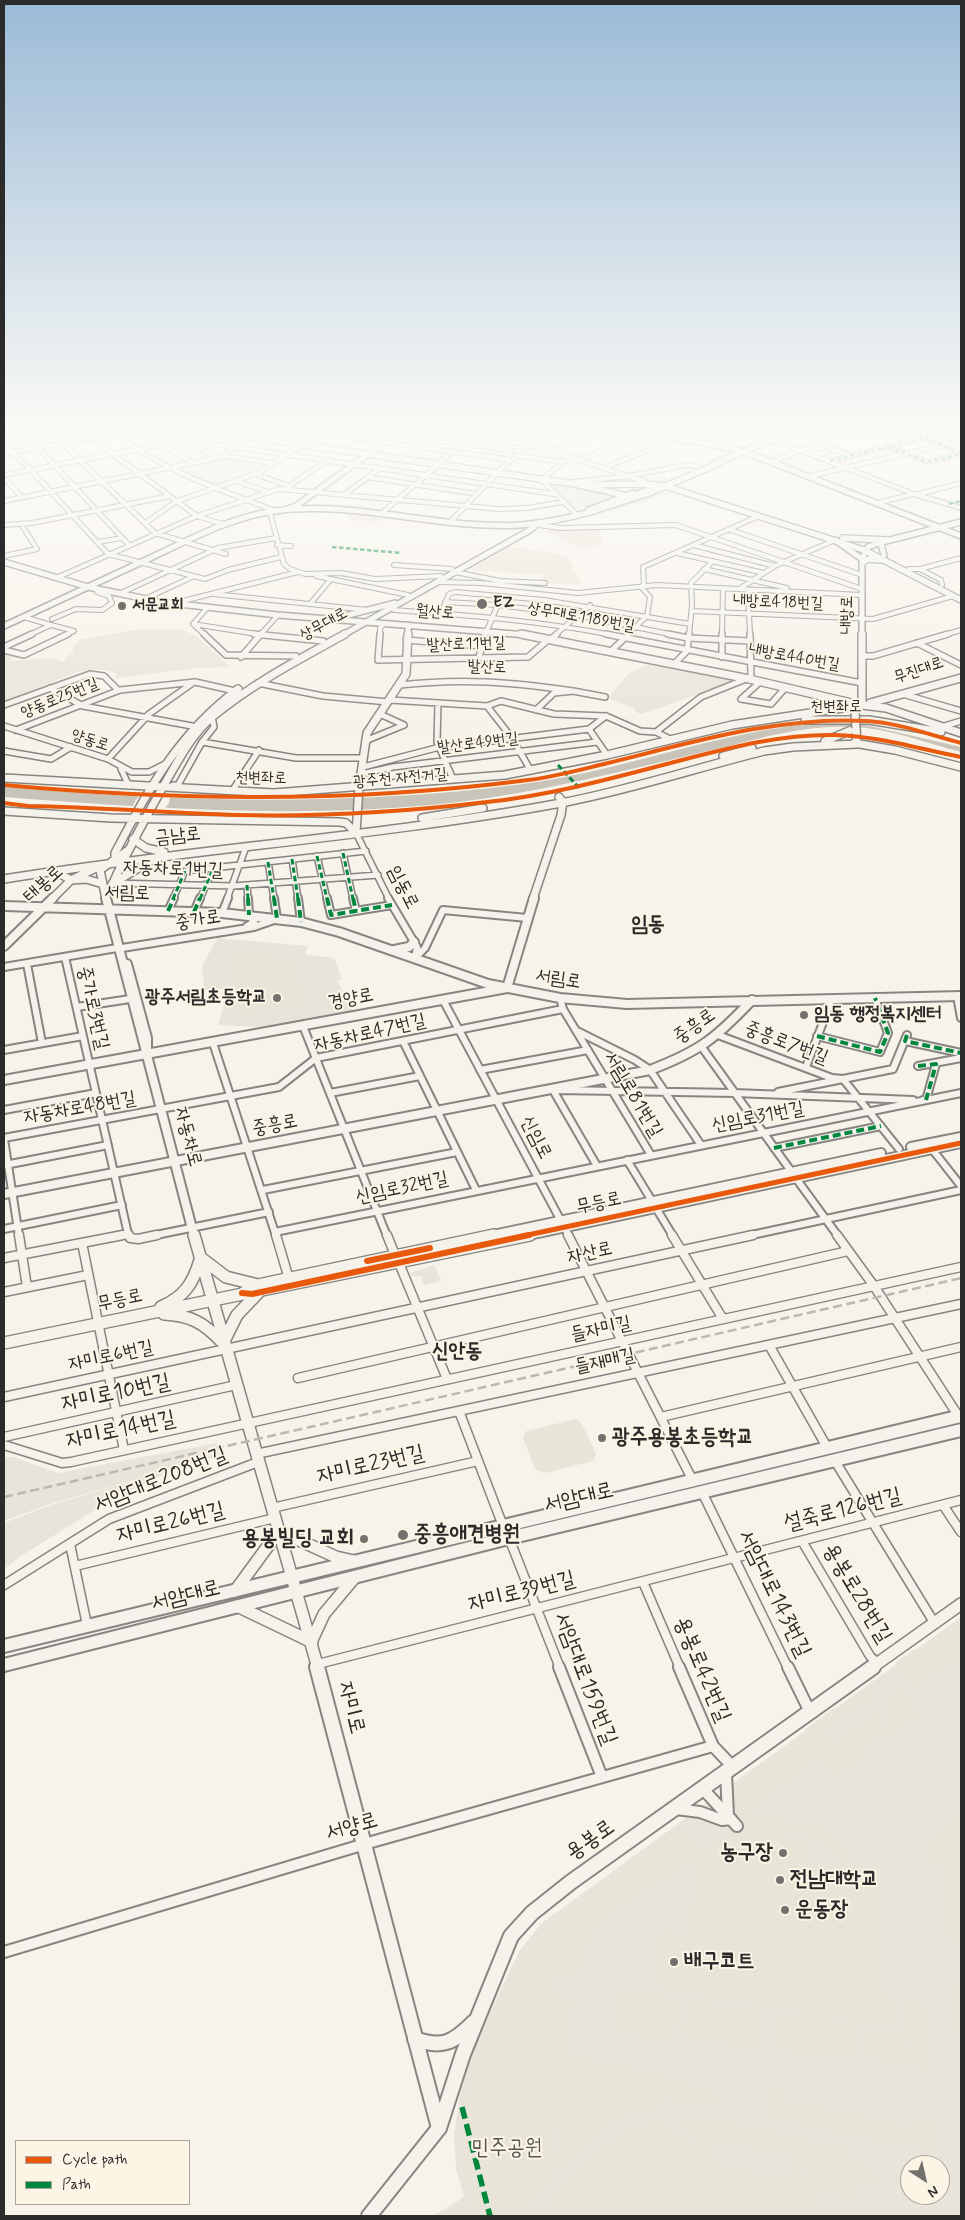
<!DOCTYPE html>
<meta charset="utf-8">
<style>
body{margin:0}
#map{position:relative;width:965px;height:2220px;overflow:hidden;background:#f7f3ea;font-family:Mynerve,sans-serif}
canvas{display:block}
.frame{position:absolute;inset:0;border:5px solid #2b2b2b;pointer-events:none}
.legend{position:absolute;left:15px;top:2140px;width:175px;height:65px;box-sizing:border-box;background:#fcf5e5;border:1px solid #a8a49b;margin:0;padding:6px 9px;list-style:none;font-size:15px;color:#2b2b2b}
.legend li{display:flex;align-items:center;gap:10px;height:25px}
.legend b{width:25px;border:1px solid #a8a49b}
.north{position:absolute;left:900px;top:2155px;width:50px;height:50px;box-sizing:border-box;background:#fcf5e5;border:1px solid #a8a49b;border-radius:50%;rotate:145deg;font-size:14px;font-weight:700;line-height:20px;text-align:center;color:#2b2b2b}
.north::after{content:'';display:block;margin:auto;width:18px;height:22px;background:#72716e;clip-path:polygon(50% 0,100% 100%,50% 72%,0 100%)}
</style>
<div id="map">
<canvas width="965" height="2220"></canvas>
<div class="frame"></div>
<ul class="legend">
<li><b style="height:6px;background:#e8590c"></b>Cycle path</li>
<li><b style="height:6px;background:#00873e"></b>Path</li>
</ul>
<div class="north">N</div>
</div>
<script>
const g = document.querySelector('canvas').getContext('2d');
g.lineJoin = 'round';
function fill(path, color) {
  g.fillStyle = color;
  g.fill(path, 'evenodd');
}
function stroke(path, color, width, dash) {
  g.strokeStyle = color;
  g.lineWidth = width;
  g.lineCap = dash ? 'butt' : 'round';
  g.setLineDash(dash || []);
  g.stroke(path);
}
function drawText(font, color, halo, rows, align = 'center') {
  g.font = font + ' Mynerve,"Poor Story",sans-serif';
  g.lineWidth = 4;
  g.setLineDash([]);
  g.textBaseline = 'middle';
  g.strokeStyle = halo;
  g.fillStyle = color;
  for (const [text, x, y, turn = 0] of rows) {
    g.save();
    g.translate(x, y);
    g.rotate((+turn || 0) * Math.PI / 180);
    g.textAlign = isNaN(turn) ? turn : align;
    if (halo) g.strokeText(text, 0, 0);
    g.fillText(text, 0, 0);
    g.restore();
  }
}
fill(new Path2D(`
 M223,456L270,464L253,474L215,487L171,468Z
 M4,654L13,656L11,661L51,658L65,662L72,674L43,686L41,690L4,703Z
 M651,664L737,680L642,714L635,712L636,709L608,698L629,673Z
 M218,938L308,946L305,953L308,955L334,958L342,980L337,981L355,1014L286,1028L218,1025L229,989L204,990L202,965Z
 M434,1265L441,1281L424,1285L421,1276L412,1277L410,1273Z
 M217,1443L220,1456L53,1503L4,1521V1457H13L58,1473Z
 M177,1468L111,1500L21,1556L4,1569V1523L51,1505Z
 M961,1617V2216H433L464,2197L456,2169L454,2135L460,2095L474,2048L509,1972L520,1950L542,1923ZM910,2165H940V2195H910Z`), '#e9e4d9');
fill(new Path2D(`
 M553,483L619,495L580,510H573L549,485Z
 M660,492H672L647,502L600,514Z
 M345,514L392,517C380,525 362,521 348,519Z
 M599,528L604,544L585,549L544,531L554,529Z
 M509,547L560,554L568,557L582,585L546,583L541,580L543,575L470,570Z
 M156,629L183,630L195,635L231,667L198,668L116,678L117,674C104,668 86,669 72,674L65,662L66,657L73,653V647L79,640L133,630Z
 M43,661L59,664L65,674L51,679L50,676H44L36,663Z
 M628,680L649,684L639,696L618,692Z
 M237,957L296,959L293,973L306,1001L240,1012L230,985L232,959Z
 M576,1419L582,1424L596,1454L593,1461L545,1473L535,1469L523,1438L526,1431Z
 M961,1621V1662L955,1656L919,1682L923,1687L920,1689L895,1668L896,1662L915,1649L919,1652Z
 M870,1688L874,1692L872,1697C862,1701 857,1711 847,1713L841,1708L848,1701Z
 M902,1691L910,1699V1706L918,1713L882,1740L894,1698Z
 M834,1708L843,1716L842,1718L831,1722L819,1738L812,1740L804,1730Z
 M882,1711L877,1738H874L862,1726Z
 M856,1730L868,1742V1745L817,1750L814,1747L825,1739L833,1747Z
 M801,1735L813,1743L809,1748L814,1753L823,1752L751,1806L737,1804L736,1797L743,1793L744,1789L738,1782Z
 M868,1750L834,1774L819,1758L829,1752Z
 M741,1811L747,1813L751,1817L819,1828L850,1860L846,1862L816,1835L745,1826L739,1815Z
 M961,1811V1963L957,1938L948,1937L947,1866L933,1861L927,1856L928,1847L952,1827L949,1822Z
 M737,1826L757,1834L809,1842V1871L875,1883L877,1996L896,2001L895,2026L656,1985L661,1933L691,1938L698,1858L729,1836Z
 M678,1831L700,1854L606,1912C588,1929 581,1952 576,1976L554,1970L545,1991L571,2001L561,2055L668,2077L666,2102L618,2115L556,2169L566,2097L559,2095L546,2183L515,2216H494L466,2111L476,2070L474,2069L492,2022L519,2029V2027L493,2019L524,1953L548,1927Z
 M961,1980V2035H958L956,1981Z
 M622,1990L677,2001L672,2035H667L666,2039L617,2029Z
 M688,2001L760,2014L758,2048L685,2034Z
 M903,2004L926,2007V2070L918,2063L917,2053L903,2030Z
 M781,2013L854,2027L853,2053C831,2053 798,2057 779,2043Z
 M869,2030L899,2035L914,2066L889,2065L884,2058L868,2055Z
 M679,2078L688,2079V2089L691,2091L715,2095L714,2102L686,2100L674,2102V2079Z
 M769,2092H780V2102L853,2116L854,2112L864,2115L862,2136L766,2114Z
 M869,2117L893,2122L904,2132L916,2130L919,2120L938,2129L935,2149L869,2137Z
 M703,2119L852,2151C849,2155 846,2162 842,2165C829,2176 805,2169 790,2165L791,2153L713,2137L711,2147L691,2136L682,2127V2122Z
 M661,2123L681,2138L710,2153L708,2164L788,2183L790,2172L815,2178L834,2171L836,2178L851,2165L862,2163L879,2181L861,2176L854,2184L850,2199L830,2185L818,2193L807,2216H542C574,2177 609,2131 661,2123Z
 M465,2135L486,2216H480C471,2188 462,2165 465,2135Z`), '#e9e4d8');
fill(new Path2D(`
 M817,723H857L961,747V752C926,743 889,728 852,727C800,724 749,742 699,753C611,774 523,796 432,805C289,818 146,808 4,797V787C178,802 348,807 523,784C622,771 717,732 817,723Z`), '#c8c4ba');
fill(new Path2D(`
 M140,795L170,797L169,803L163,811L132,809L135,801Z`), '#f7f3ea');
stroke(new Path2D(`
 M651,486L667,480`), '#cecbc4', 5, [5, 2.5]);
const streetFar4 = new Path2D(`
 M37,428L88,436L197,516L223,524
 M105,428L554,494
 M158,428L147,435L193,463
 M286,428L512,460
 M348,428L521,452
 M408,428L535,446L644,481
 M724,428L771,437
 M899,428L961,453
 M108,429C164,471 212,487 276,511
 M608,429L688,435
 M907,432L921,428
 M26,435L129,545
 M254,436L265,428
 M4,438L43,432
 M470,439L484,428
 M773,440L914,494L961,508
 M187,442L217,458
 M62,443L155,533L226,554
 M304,443L326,428
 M818,443L850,455
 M4,445L31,470L108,554L205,579L228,570L281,557
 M722,445L764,428
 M889,447L928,462L961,454
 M551,451L606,431
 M4,454L113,433
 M815,455L835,450
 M223,456L273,463
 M518,456L563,462
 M577,460L643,436
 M830,461L961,429
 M439,462L454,451
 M773,462L853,428
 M603,468L704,428
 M498,471L552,428
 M256,474L291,487
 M4,475L176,442L200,430
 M810,476L961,441
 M367,477L476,494
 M545,477L564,461
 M4,478L22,497
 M542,480L576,514
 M236,481L268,492
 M573,482L629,476L687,465L697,466
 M289,486L326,461
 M345,494L379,469
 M919,494L961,483
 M4,501L217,458L251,438
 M878,503L913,494
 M270,513L284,564L290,569L305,574L341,573L375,579L441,576
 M382,513L438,465
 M452,520L497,473
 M145,523L177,501L258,473L301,445
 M532,524L560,528L676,525L862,589
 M4,525L32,523L170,496
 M728,529L862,575
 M98,542L122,538
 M277,545L291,546
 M693,545L775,566
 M677,553L764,573
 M4,556L37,549L21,524
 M394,565L452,569
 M704,569L787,588
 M909,569H920L941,580L942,585
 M920,569L961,558
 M455,572L500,581L545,583
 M316,576L408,595
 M56,578L197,516L279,489L499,509L527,508L563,502
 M439,582L481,583L578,593L657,585L862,595
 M739,589L775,566L835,540
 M748,590L750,635
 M121,593L218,548L276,538
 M213,594L368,610
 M145,599L192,577
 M445,602L498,605L577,615L674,635
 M171,604L298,572
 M310,604L331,579
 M394,610C467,615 540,621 612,635
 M692,611L873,619L953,596
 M441,613L449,594L455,592L544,600L690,624
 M24,617L51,625L29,635
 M52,619L76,609L102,610L112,603L109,596L97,592
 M193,624L263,635
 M51,625L74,631L65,635
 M205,635L193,624L207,608
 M260,635L278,615
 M380,635V628L385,623
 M485,635L499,602
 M555,635L590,605
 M627,635L647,616L650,597L641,587L644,584L643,567L759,516
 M689,635L692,605L691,583L713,561
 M722,635L723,588
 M944,635L961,630`);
const streetFar3 = new Path2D(`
 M204,634L226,655L296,656
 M254,634L323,641
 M380,634L378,660L528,657L549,639
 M606,634L862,683
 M668,634L688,638L750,641
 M551,639L557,634
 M406,640L481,646
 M917,643L961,665
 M4,647L32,634
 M4,650L24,655L68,634
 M611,651L629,634
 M861,656H873L948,634
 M241,657L261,634
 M479,657L485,634
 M722,657V634
 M674,664L687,651L689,634
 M760,682L741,699L771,704L786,687
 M258,683L323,696L388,702
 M400,685C463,678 511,682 573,691
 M50,688L83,706L192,726
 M906,695L961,711
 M390,700L487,706
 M438,703L437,742L453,779
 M4,705L90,674L104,676L118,690
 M487,706L501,701L554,714L606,716L640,731L656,732L672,740
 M487,706L512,738L531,771
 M536,710L554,693L573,691L605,697
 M4,726L108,759L132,772H149L165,764
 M941,727L961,721
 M589,729L607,755
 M589,729L606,716
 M16,730L120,690L195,682L235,691
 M656,732L701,697L751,677L750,634
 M365,741L404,725L380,714
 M202,742L296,758H363
 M4,751L51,759L71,747
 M108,759L149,714L194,682
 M363,767L436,748L589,729
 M121,769L129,786
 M361,774L393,767L597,742
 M173,785H178L202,742L214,727L212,717
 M232,791L259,750
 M356,833L389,899
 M343,853L353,899
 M317,856L327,899
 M292,859L298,899
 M268,862L274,899
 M113,883L233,886L378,875
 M247,885L248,899
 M173,899L185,871L366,851
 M200,899L213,869
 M227,899L246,847`);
const streetFar2 = new Path2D(`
 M298,898L301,922
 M327,898L331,915L392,905
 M353,898L356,911
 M388,898L417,947L415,958
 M168,911L174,898
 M194,912L200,898
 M222,913L228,898
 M247,926L254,922L249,915L248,898
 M122,948L254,927L277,919L274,898
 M65,957L128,1234
 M415,958L425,948L443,910L527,918
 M27,964L42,1043
 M4,967L117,948
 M957,996L961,1018
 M560,998L563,1009L651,1155
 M443,1000L569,1236
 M77,1007L130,999
 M303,1026L387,1236
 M577,1031L635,1060L650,1070L701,1145
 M718,1035L832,1078L843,1079L899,1149
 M817,1036L880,1052L888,1033L875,998
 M403,1041L476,1190
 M905,1041L961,1053
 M213,1043L276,1236
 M701,1046L791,1171
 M4,1050L83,1036
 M918,1066L961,1058
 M806,1067L830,1004L828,999
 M480,1070L588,1050
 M553,1090L597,1166
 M557,1090L735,1093L913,1100
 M778,1092L893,1069L907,1035
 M330,1093L420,1076
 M923,1100H926L936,1064
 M4,1110L96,1093
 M4,1138L279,1087L316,1058L563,1009
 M4,1139L19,1236
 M774,1148L881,1126
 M932,1149L961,1186
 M627,1160L652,1201
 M5,1165L108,1145
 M795,1177L838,1236
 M263,1190L457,1152
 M656,1208L673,1236
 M4,1229L122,1205
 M275,1232L961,1093
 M116,1236L128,1234L129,1236
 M151,1236L269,1212
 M747,1236L961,1190`);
const streetFar1 = new Path2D(`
 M19,1235L27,1287
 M129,1235L130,1238L138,1239L157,1235
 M276,1235L289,1279
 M387,1235L395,1255
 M568,1235L693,1481
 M672,1235L723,1319
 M837,1235L874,1286L959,1417
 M82,1243L124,1450
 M4,1258L123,1235
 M399,1263L447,1379
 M4,1292L88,1275
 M769,1345L828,1449
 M298,1378L848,1251
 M4,1397L753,1235
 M459,1411L503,1526
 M661,1417L961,1347
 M4,1437L236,1385
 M4,1445L62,1463L71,1462L961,1267
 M256,1454L961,1304
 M835,1461L935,1624
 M702,1492L788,1668
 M943,1505L961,1532
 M272,1508L478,1461
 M509,1538L560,1668
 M802,1541L870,1656L878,1664
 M70,1544L87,1625
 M75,1566L275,1518
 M643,1582L680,1668
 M4,1585L109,1519L258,1462
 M318,1664L961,1500`);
const street = new Path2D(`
 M559,1667L602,1777
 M679,1667L713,1746L733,1767
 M788,1667L810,1712
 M726,1773L728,1815
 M703,1789L737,1826
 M676,1809L700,1812L722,1820L731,1819
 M4,1952L375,1841L713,1746`);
const secondaryFar4 = new Path2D(`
 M559,428L696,441L739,450
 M939,428L961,437
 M745,452L961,536
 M579,485L624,495
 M630,497L653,488
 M287,509L296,506L404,428
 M589,510L633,493
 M835,540L862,559
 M882,542L961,522
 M884,555L881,544L886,540
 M4,562L88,587L161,602L278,615L527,635
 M337,618L395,603
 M4,626C52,604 100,581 148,559C189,540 230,517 275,511C357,500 438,530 520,525C546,523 569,518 594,511
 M343,635L530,530L538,523
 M408,635V625
 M862,635V559L868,547L887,540`);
const secondaryFar3 = new Path2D(`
 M521,634L749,679L860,705
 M862,634V705
 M870,703L961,678
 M805,720H869L941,732
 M825,741L856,728L857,744
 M854,743L895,750L961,767
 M723,756L752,748
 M4,778L274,793L505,775L607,755L732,725L862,705L886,708L961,733
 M4,811L111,818L340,822L346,823L356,833
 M422,818L483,808
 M356,833L359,787L367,733L406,674L408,634
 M133,839L146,848L164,852
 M115,860V853C150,787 177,735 238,689
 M53,870L71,880L86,879L103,884
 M4,879C189,849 377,837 561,803C630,790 696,768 764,751L793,747L857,744
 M113,883C128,849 146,817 164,785C178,761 191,735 212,717C253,683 300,659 345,634
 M112,884L157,857
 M52,899L71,880L98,867
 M106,899L100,870L128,850
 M533,899L561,815L563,802L559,797`);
const secondaryFar2 = new Path2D(`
 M106,898L194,1236
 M4,906L222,913L301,922L339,932L488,984L560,998L627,1004L961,996
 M4,946L53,898
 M394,950L409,947L414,942
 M127,964L147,1038V1051
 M4,1080L507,988L534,898
 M911,1147L961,1137
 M4,1194L650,1070C700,1051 716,1038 752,1000
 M488,1236L881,1153
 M524,1236L961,1143`);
const secondaryFar1 = new Path2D(`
 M194,1235L318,1668
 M201,1258L226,1277L258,1285
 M243,1293L258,1285L494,1235
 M161,1307C184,1297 193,1284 200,1260
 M164,1314C190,1315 204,1323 221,1341
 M4,1343L530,1235
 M223,1343L237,1315L258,1293
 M279,1531L336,1557L354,1561
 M235,1591L279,1531
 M237,1606L312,1642
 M312,1640L324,1614L355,1577
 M871,1668L961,1604`);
const secondary = new Path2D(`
 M317,1667L439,2128
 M415,2039C443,2049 454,2042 474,2022
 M369,2216L439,2128L463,2054L511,1936L532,1913L571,1882L873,1667`);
const primaryFar1 = new Path2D(`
 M186,428L582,485L646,484L665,486L864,550L961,600
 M715,463L801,428
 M587,513L649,493L722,462
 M843,538L887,540
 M863,562L869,559L881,560`);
const primary = new Path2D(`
 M4,1646L961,1416
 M4,1665L509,1538L961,1430`);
stroke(streetFar4, '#878581', 6);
stroke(streetFar3, '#878581', 8);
stroke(streetFar2, '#878581', 10);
stroke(streetFar1, '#878581', 11);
stroke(street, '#878581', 14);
stroke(secondaryFar4, '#878581', 8);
stroke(secondaryFar3, '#878581', 10);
stroke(secondaryFar2, '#878581', 12);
stroke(secondaryFar1, '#878581', 14);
stroke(secondary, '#878581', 18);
stroke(primaryFar1, '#878581', 8);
stroke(primary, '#878581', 16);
stroke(streetFar4, '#f5f2ec', 4);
stroke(streetFar3, '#f5f2ec', 5);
stroke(streetFar2, '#f5f2ec', 6);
stroke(streetFar1, '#f5f2ec', 8);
stroke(street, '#f5f2ec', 10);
stroke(secondaryFar4, '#f5f2ec', 5);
stroke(secondaryFar3, '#f5f2ec', 7);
stroke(secondaryFar2, '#f5f2ec', 8);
stroke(secondaryFar1, '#f5f2ec', 11);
stroke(secondary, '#f5f2ec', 14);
stroke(primaryFar1, '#f5f2ec', 5.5);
stroke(primary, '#f5f2ec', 12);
stroke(new Path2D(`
 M4,1497L961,1278`), '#bbb8b4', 2.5, [9, 4.5]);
const secondaryBridge = new Path2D(`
 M855,712L856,728`);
stroke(secondaryBridge, '#878581', 10, []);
stroke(secondaryBridge, '#f5f2ec', 7);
stroke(new Path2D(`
 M899,428L961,453
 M888,447L928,462L961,454
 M830,461L961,429
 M949,504L961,501
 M332,547L401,553`), '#00873e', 2.5, [4.5, 2.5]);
stroke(new Path2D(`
 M558,765L581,790
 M343,853L353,899
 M317,856L327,899
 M292,859L298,899
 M268,862L274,899
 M247,885L248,899
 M173,899L185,871
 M200,899L213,869`), '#00873e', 3, [5.5, 3]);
stroke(new Path2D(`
 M248,898L249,915
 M274,898L277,919
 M298,898L301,922
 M327,898L331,915L392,905
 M353,898L356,911
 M168,911L174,898
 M194,912L200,898
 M907,1035L905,1041L961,1053
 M817,1036L880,1052L888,1033L875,998
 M918,1066L936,1064L926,1100
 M774,1148L881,1126`), '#00873e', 4, [8, 4]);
stroke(new Path2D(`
 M462,2107L490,2216`), '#00873e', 5.5, [12, 5.5]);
stroke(new Path2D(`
 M4,785C178,801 354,803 528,780C553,777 579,770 604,764C690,743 777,716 867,721C899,723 930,735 961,743
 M4,803L28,806C98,807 167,813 236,815C320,817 404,812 487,802C553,795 617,777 682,760C732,747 782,734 835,735C878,736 919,749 961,757`), '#e8590c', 4);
stroke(new Path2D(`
 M523,1236L961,1143`), '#e8590c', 5);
stroke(new Path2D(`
 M367,1261L430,1248
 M242,1293L252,1294L529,1235`), '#e8590c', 6);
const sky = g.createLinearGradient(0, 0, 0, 739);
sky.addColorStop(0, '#9bbad6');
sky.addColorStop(0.58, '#fbfaf6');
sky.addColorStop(1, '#fbfaf600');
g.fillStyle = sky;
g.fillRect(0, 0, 965, 739);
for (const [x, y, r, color] of [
 [482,604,6,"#72716e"],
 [122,606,5,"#72716e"],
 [277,998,5,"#72716e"],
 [804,1015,5,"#72716e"],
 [602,1438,5,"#72716e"],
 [403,1535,6,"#72716e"],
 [364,1539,5,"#72716e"],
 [783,1853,5,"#72716e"],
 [780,1880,5,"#72716e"],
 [785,1910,5,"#72716e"],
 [674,1962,5,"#72716e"]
]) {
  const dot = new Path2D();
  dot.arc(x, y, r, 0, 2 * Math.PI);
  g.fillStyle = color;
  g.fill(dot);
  stroke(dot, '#fcf5e5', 2);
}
drawText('16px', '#2b2b2b', '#fcf5e5', [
 ["내방로418번길",778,603,2],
 ["월산로",435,613,4],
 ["내방로",848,615,-89],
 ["상무대로1189번길",581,618,10],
 ["상무대로",324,625,-29],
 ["발산로11번길",466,645,-2],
 ["내방로440번길",794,658,10],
 ["발산로",487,668,2],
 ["무진대로",919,671,-19],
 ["양동로25번길",60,699,-22],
 ["천변좌로",836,708],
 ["양동로",90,741,18],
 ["발산로49번길",478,744,-7],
 ["천변좌로",261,779,1],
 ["광주천 자전거길",400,779,-5]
]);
drawText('bold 16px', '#2b2b2b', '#fcf5e5', [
 ["EZ",493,604],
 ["서문교회",132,606]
], 'left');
drawText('19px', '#2b2b2b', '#fcf5e5', [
 ["금남로",178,837,-6],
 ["자동차로1번길",173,870,2],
 ["태봉로",44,885,-42],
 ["임동로",402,888,63],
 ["서림로",127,894,2],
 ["중가로",198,921,-9],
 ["서림로",558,980,9],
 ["경양로",351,1000,-11],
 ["중가로3번길",92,1008,77],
 ["중흥로",695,1027,-35],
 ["자동차로47번길",370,1034,-13],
 ["중흥로7번길",786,1044,21],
 ["서림로81번길",632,1095,59],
 ["자동차로48번길",80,1109,-10],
 ["신임로31번길",758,1118,-11],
 ["중흥로",275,1126,-11],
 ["자동차로",187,1137,75],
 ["신임로",535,1138,63],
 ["신임로32번길",402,1189,-12],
 ["무등로",599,1204,-12],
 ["자산로",590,1254,-12],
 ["무등로",120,1301,-12],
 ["들자미길",601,1330,-12],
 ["자미로6번길",111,1357,-12],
 ["들재매길",605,1362,-12]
]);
drawText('bold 19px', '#2b2b2b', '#fcf5e5', [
 ["광주서림초등학교",267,998],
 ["임동 행정복지센터",814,1015,"left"]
], 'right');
drawText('bold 21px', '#2b2b2b', '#fcf5e5', [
 ["임동",648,926],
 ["신안동",457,1353]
]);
drawText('22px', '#2b2b2b', '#fcf5e5', [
 ["자미로10번길",116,1394,-12],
 ["자미로14번길",121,1431,-12],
 ["자미로23번길",371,1466,-13],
 ["서암대로208번길",161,1481,-22],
 ["서암대로",579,1499,-13],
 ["설죽로126번길",843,1511,-14],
 ["자미로26번길",171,1524,-14],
 ["자미로39번길",522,1593,-14],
 ["서암대로143번길",773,1594,64],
 ["용봉로28번길",856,1594,59],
 ["서암대로",186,1597,-14],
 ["용봉로42번길",701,1670,67],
 ["서암대로159번길",584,1679,69],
 ["자미로",350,1708,76],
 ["서양로",352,1828,-16],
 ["용봉로",591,1841,-35]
]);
drawText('bold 22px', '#2b2b2b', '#fcf5e5', [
 ["광주용봉초등학교",612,1438],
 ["중흥애견병원",414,1535],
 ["용봉빌딩 교회",354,1539,"right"],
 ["농구장",773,1853,"right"],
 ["전남대학교",790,1880],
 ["운동장",795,1910],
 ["배구코트",684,1962]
], 'left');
drawText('22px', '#585653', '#fcf5e5', [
 ["민주공원",507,2149]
]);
</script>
